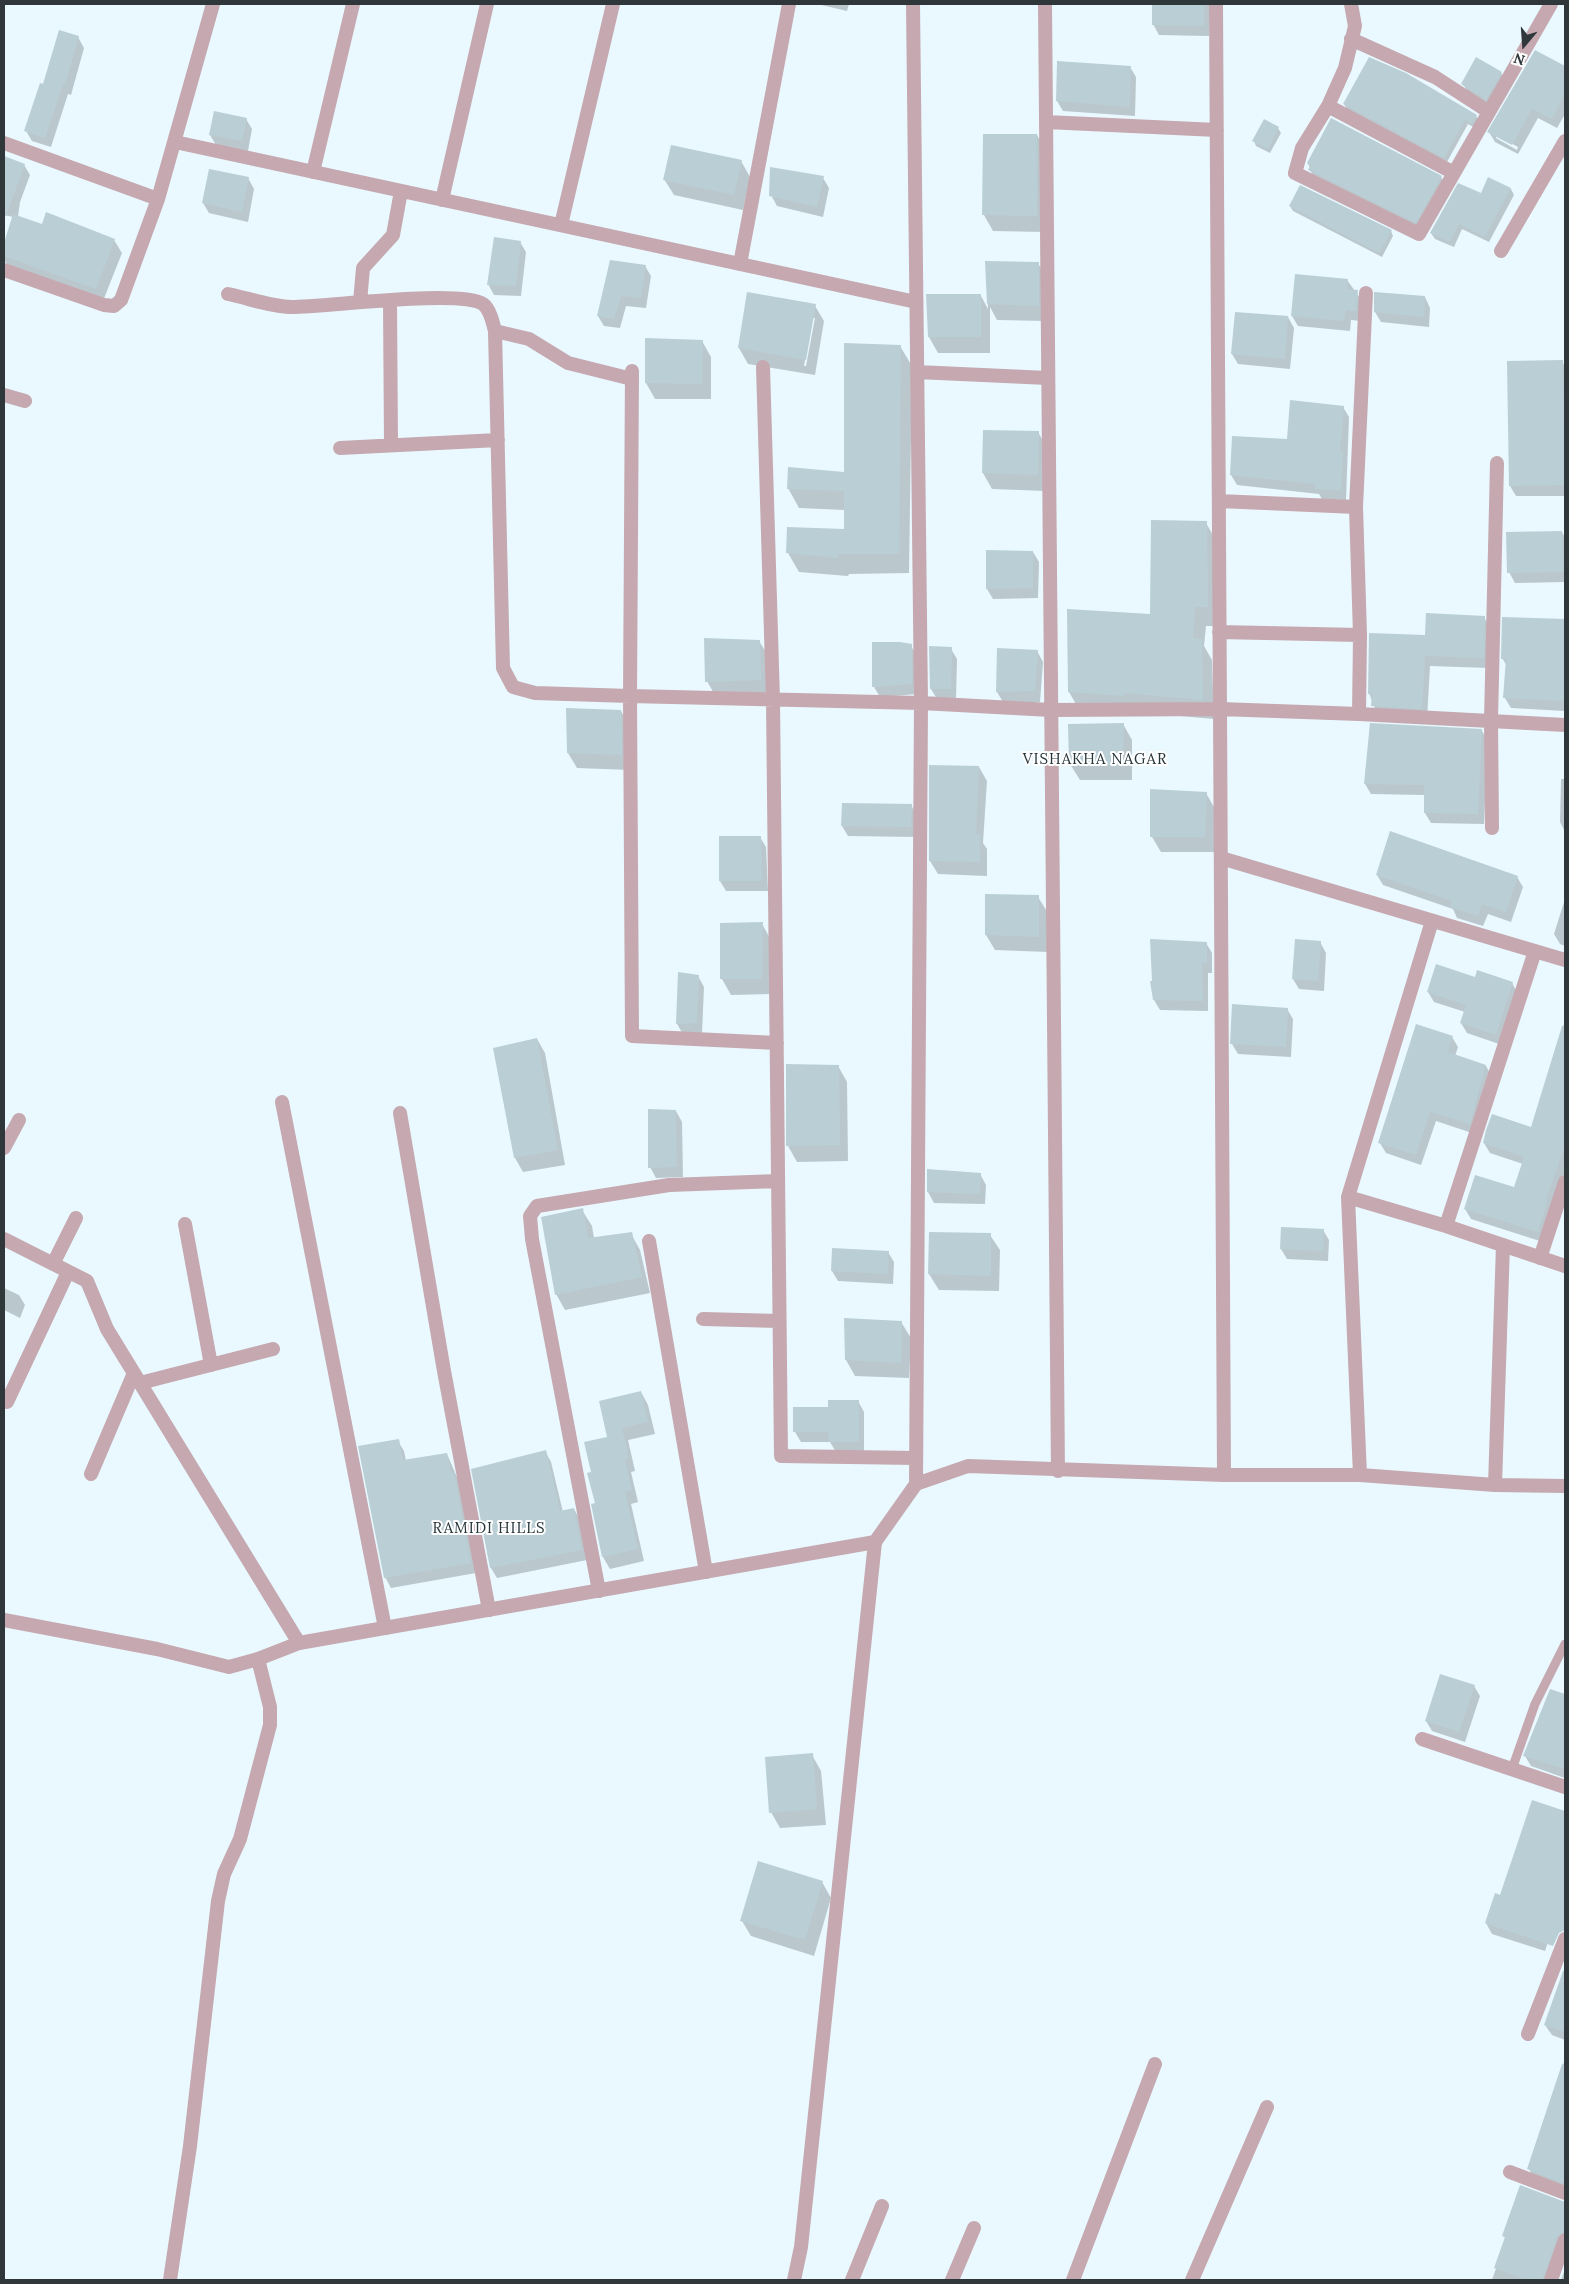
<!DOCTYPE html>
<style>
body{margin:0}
#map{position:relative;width:1569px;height:2284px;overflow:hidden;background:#e9f9ff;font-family:Lora,serif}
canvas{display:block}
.frame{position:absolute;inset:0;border:5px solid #2f373a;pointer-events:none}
.north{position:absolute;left:1499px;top:20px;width:50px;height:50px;-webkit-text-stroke:4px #fff;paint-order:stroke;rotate:198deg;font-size:14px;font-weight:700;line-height:20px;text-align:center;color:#2f373a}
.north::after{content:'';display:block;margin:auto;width:18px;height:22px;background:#2f373a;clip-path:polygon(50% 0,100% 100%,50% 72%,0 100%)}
</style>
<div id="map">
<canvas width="1569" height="2284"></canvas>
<div class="frame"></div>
<div class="north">N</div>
</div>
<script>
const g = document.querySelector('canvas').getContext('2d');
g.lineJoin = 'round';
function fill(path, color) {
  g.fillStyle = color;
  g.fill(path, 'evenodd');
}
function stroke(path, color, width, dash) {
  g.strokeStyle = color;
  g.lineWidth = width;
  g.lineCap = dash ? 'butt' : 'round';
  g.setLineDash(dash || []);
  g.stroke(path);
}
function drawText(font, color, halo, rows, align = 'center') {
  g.font = font + ' Lora,serif';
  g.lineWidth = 4;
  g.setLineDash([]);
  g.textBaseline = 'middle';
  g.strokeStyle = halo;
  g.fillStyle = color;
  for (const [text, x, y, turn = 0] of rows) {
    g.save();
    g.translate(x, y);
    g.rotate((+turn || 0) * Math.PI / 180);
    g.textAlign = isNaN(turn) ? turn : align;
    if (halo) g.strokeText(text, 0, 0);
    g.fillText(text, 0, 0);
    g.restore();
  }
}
fill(new Path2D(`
 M817,4H849L847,11Z
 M1152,4H1210L1209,36L1159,35L1153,24Z
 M78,37L84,48L71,95L68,94L51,147L32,141L26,131L44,85Z
 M1535,51L1565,67V114L1557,128L1538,118L1518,154L1495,142L1489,132ZM1496,135L1518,147L1517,150L1496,138Z
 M1058,62L1130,67L1136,77L1135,116L1063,111L1057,101Z
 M1501,73L1507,83L1492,109L1469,94L1463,84Z
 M1344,104L1476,116L1479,120L1475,128L1468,124L1447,162L1347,109Z
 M246,119L252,129L248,151L216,145L210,135Z
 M1278,128L1281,133L1270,153L1256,146L1254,141Z
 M1037,135L1046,151V232L993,231L984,215Z
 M4,157L24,165L30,175L20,202L18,217L42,225L114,240L122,253L103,301L8,267L4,259V247L13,217L4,215Z
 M741,161L750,177L743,210L674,195L664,179Z
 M1308,163L1441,177L1444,182L1418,227L1312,174Z
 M248,178L254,189L248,222L209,213L203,203Z
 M823,178L829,188L823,217L777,206L771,195Z
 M1489,179L1511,189L1514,195L1489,242L1462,229L1454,247L1435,239L1431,233L1481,195Z
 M1290,206L1391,231L1393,236L1382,257L1293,211Z
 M520,242L526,252L521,296L494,295L488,284Z
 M986,262L1038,263L1047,279V321L997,320L990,307V353H938L929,337L981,296L988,309Z
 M645,266L651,276L646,308L626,306L620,328L604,326L598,316Z
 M1347,280L1363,302L1362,321L1351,320L1350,331L1298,326L1292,316Z
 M1425,297L1430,308L1429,327L1381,322L1375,312Z
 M815,306L824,321L815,375L748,364L739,348ZM812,318H815L806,366H804Z
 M1288,317L1294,328L1290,369L1238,364L1232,354Z
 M702,341L711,357V399H655L646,383Z
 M900,346L912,366L909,573L849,574L848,576L799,572L788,553L845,530V510L799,508L788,488L845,474Z
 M1562,361L1565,367V496H1516L1510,486L1508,363Z
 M1343,407L1349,417L1346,500L1322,499L1319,494L1237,485L1231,475Z
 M1038,432L1047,448L1046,491L992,489L983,473Z
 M1206,523L1217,542L1218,626H1206L1204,646L1212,660L1214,719L1135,712L1080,711L1069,692L1152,615Z
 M1562,532L1565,538V582L1515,583L1509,572Z
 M1033,552L1039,562L1038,598L993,599L987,589Z
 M1484,617L1490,628L1489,668L1430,666L1427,719L1378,716L1369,693L1427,636Z
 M1563,620L1565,624V711L1511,708L1505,698L1507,666L1502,658Z
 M759,641L769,657V696L716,697L707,681Z
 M911,646L917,656V694L880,697L874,687Z
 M951,649L957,659L956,699H937L931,689Z
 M1037,651L1043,662L1040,702H1003L997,692Z
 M621,711L630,727V770L577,768L568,753Z
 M1123,724L1132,740V780H1080L1070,764Z
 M1482,731L1488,741L1484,824L1431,823L1425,813V795L1371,794L1365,784L1366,766Z
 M979,767L987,781L983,843L987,849V876L938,874L930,861Z
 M1561,779H1565V832L1560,822Z
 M1206,793L1215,809L1214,852H1161L1152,837Z
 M911,805L917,816V837L848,836L842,826Z
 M760,837L766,847L768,891H726L720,881Z
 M1377,875L1517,877L1523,887L1511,922L1488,914L1483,926L1457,918L1453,909L1383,885Z
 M1038,897L1048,913V952L995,950L986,935Z
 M1565,899V946L1560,944L1554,934Z
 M762,924L771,940V994L731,995L722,979Z
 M1320,942L1326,953L1324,991L1299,989L1293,979Z
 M1206,943L1212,953V973H1208V1011L1160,1010L1154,1000Z
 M679,974L698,976L704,987L702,1033L683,1034L677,1024Z
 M1476,978L1512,983L1518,994L1502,1045L1467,1033L1461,1023L1465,1012L1434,1002L1428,992Z
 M1287,1009L1293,1019L1291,1057L1238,1054L1232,1044Z
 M1565,1021V1171L1543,1242L1471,1219L1465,1209L1515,1189L1523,1164L1490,1153L1484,1143L1532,1128Z
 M1452,1037L1458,1047L1455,1056L1486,1066L1492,1077L1475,1134L1436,1121L1421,1165L1386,1153L1380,1143Z
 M537,1039L545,1053L565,1165L523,1172L515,1158L495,1049Z
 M838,1066L847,1082L848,1161L797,1162L788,1146Z
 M676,1111L682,1122L683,1177L656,1178L650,1167Z
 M928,1171L980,1174L986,1185L985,1204L934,1203L928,1192Z
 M582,1210L592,1226L594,1238L631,1234L640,1250L650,1293L565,1310L556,1294Z
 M1323,1230L1329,1240L1328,1261L1287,1259L1281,1249Z
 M930,1234L990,1235L1000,1250L999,1291L939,1290L929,1274Z
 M888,1252L894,1262L893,1284L838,1281L832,1271Z
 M4,1288L19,1295L25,1305L20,1318L4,1310Z
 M901,1322L911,1338L909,1378L855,1376L846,1360Z
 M641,1392L648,1405L655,1434L628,1440L635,1471L631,1472L638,1502L631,1504L644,1561L610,1569L603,1557L593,1505L596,1504L593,1473L609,1438Z
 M858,1401L864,1412V1452H836L830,1442H801L795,1432L830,1408Z
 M398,1441L404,1451L406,1461L447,1454L460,1484L476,1573L391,1588L385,1577Z
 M545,1451L551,1462L563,1512L574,1509L580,1520L587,1560L497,1578L491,1568L473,1470Z
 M1474,1686L1480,1696L1465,1742L1432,1731L1426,1721Z
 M1550,1691L1565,1695V1778L1531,1766L1525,1756Z
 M812,1755L821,1771L826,1825L780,1828L771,1812Z
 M1533,1801L1565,1812V1898L1563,1897L1545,1951L1492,1934L1486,1923L1500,1896Z
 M822,1882L831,1898L814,1956L751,1936L742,1921Z
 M1565,1967V2040L1552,2035L1545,2025Z
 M1565,2059V2192L1535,2180L1529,2169Z
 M1565,2202V2245L1551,2280H1492L1506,2240L1504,2236Z
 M1565,2269V2280H1561Z`), '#0003');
fill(new Path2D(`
 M1152,4H1204V26L1152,25Z
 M59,30L79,36L65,85L63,84L45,138L24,131L40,83L43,84Z
 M1535,50L1565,66V94L1552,119L1532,109L1512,145L1487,132Z
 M1369,57L1406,73L1477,115L1472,124L1465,120L1444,158L1343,104Z
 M1476,57L1502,72L1486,100L1461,84Z
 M1057,61L1131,66L1130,107L1056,101Z
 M214,111L247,118L242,141L209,135Z
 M1331,118L1442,176L1416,223L1308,170L1310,166L1307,163Z
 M1264,119L1279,127L1268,149L1252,141Z
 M983,134H1037V216L982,215Z
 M671,145L742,160L734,195L663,180Z
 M4,156L25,164L6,216H4Z
 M770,167L824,176L817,207L769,196Z
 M209,169L249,177L242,212L202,203Z
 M1488,177L1511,188L1485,237L1459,224L1450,242L1430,233L1458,183L1481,193Z
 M1300,185L1392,230L1379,253L1289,206Z
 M46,212L115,239L96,289L4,256V243L13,214L42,224Z
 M494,237L521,241L516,286L487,285Z
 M610,260L646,265L641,298L621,296L614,319L597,316Z
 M985,261L1039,262V306L987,304Z
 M1295,274L1348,279L1347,289L1358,290L1356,311L1346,310L1344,321L1291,316Z
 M747,292L816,304L806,360L738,348Z
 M1374,292L1425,296L1424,317L1374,312Z
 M926,294H981V337H928Z
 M1235,312L1288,316L1285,359L1231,354Z
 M645,338L703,340L702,384L645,383Z
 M844,343L901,345L899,554H838V558L786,553L787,527L844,529V491L787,489L788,467L844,472Z
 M1563,360L1565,485L1509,486L1507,361Z
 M1290,400L1344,406L1340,451H1343L1341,490L1315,489V484L1230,475L1232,436L1287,439Z
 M983,430L1039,431L1038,475L982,473Z
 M1151,520L1207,521L1208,607H1195L1193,638L1202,639L1203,700L1125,693L1124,696L1068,692L1067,609L1150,614Z
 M1562,531L1564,572L1507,573L1506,532Z
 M986,550L1033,551V588L986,589Z
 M1426,613L1485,616L1484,658L1425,656L1422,709L1371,706L1372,694H1368L1369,633L1425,635Z
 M1502,617L1565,619V701L1503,698L1506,659H1501Z
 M704,638L760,640L761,680L705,682Z
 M872,642H900L912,644V684L872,687Z
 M929,646L952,647L951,689H930Z
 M997,648L1038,650L1035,691L996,692Z
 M566,708L621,710L622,755L567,753Z
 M1124,723L1123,765L1069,764L1068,724Z
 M1370,723L1482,729L1478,814L1424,813V785L1364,784Z
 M929,765L979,766L976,834H980V862L929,861Z
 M1150,789L1207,792L1205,837H1150Z
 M842,803L912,804L911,827L841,826Z
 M1390,831L1518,876L1506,912L1482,904L1478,916L1450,907L1452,901L1376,875Z
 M719,836H761L762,881H719Z
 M985,894L1039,895V937L985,935Z
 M763,922L762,979H720V923Z
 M1150,939L1207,942V963H1202L1203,1001L1153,1000L1150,981H1152Z
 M1295,939L1321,941L1318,981L1292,979Z
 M1436,964L1475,977L1477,970L1513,982L1496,1035L1460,1023L1466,1005L1427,992Z
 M678,972L699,975L697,1023L676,1024Z
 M1232,1004L1288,1008L1286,1047L1230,1044Z
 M1416,1024L1453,1036L1448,1052L1486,1065L1470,1124L1430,1112L1416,1155L1378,1143Z
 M1562,1026H1565V1146L1546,1199H1548L1538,1232L1464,1209L1475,1175L1514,1187L1524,1157L1483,1143L1486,1130L1492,1114L1531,1127Z
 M537,1038L558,1150L514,1158L493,1048Z
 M786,1064L839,1065L840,1145L786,1146Z
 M648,1109L676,1110L677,1167L648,1168Z
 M927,1169L981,1173L980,1194L927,1192Z
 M583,1208L588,1238L632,1232L642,1277L555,1295L541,1217Z
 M1281,1227L1324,1229L1323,1251L1280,1249Z
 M929,1232L991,1233V1276L928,1274Z
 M832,1248L889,1251L888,1274L831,1271Z
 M844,1318L902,1321L901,1363L845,1360Z
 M641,1391L648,1422L622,1428L629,1459H625L632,1490L625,1492L638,1549L602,1557L591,1504L595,1503L587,1473L591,1472L584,1442L607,1437L599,1401Z
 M828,1400H859V1442H829L828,1432H793V1407H828Z
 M399,1439L403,1460L447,1453L451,1473L454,1472L471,1563L384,1578L358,1446Z
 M546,1450L560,1511L574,1508L582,1550L490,1568L471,1469Z
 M1440,1674L1475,1685L1459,1732L1425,1721Z
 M1550,1689L1565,1694V1769L1523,1756Z
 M813,1753L817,1809L769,1813L765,1757Z
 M1532,1800L1565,1811V1930L1559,1933L1553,1946L1485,1923L1495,1893L1500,1895Z
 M758,1861L823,1881L805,1940L740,1921Z
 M1563,1971H1565V2032L1544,2025Z
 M1562,2064L1565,2065V2184L1527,2169Z
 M1520,2185L1565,2202V2231L1557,2237L1542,2280H1527L1494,2268L1505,2237L1502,2236Z`), '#baced5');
stroke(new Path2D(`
 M1512,1769L1535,1704L1565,1644`), '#c5a8b0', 9);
stroke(new Path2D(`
 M913,4L921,703L916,1484
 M1045,4L1058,1471
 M1216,4L1220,709
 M1351,4L1355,26L1345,68L1328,106L1302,148L1295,173L1419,234L1551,4
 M1351,39L1435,77L1489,112
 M1328,106L1454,173
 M1046,122L1217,130
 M175,142L916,302
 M4,143L158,199
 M313,172L353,4
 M442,200L487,4
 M561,225L613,4
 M1501,251L1565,141
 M740,264L789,4
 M4,270L104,305L114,306L121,300L158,199L213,4
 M228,294C248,298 272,307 292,307C326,307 460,289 483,304C490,309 493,323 495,331L503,668L513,687L535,693L630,696L921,703L1051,710L1220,709L1359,714L1565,725
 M390,300L391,445
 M360,302L363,268L393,235L401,191
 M495,331L529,339L568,363L632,379
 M763,367L773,700L781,1456L916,1458
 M632,371L630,696L632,1036L777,1043
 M917,372L1048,378
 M4,395L25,401
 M340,448L498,440
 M1219,501L1356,507
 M1219,632L1360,635
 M1220,710L1224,1475
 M1359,714L1360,635L1356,507L1366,293
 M1492,828L1491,720L1497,463
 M1221,858L1565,960
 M282,1102L385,1628
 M400,1113L444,1371L489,1610
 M4,1148L19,1120
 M1348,1197L1446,1226L1565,1266
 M185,1224L211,1365
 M1446,1226L1535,951
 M4,1239L87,1281L107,1329L299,1643
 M649,1241L706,1572
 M1540,1258L1565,1182
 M53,1264L76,1218
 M703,1319L779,1321
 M140,1383L273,1349
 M7,1402L68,1272
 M91,1474L134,1373
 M1360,1475L1348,1197L1432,921
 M1495,1485L1503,1245
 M599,1591L532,1239L530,1216L537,1206L669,1185L778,1181
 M1422,1739L1565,1787
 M1528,2034L1565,1939
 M1510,2172L1565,2193
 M170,2280L190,2146L218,1901L224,1874L240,1839L270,1725V1707L258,1659
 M794,2280L801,2247L875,1542
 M852,2280L882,2206
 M952,2280L974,2228
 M1073,2280L1155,2064
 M1192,2280L1267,2107
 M1551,2280L1565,2240`), '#c5a8b0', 14);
stroke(new Path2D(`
 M4,1620L157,1649L229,1667L258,1659L299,1643L875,1542L916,1484L968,1466L1224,1475H1360L1495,1485L1565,1486`), '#c5a8b0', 14);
g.letterSpacing = '1px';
drawText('15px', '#243439', '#fff', [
 ["VISHAKHA NAGAR",1095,760],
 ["RAMIDI HILLS",489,1529]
]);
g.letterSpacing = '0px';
</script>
